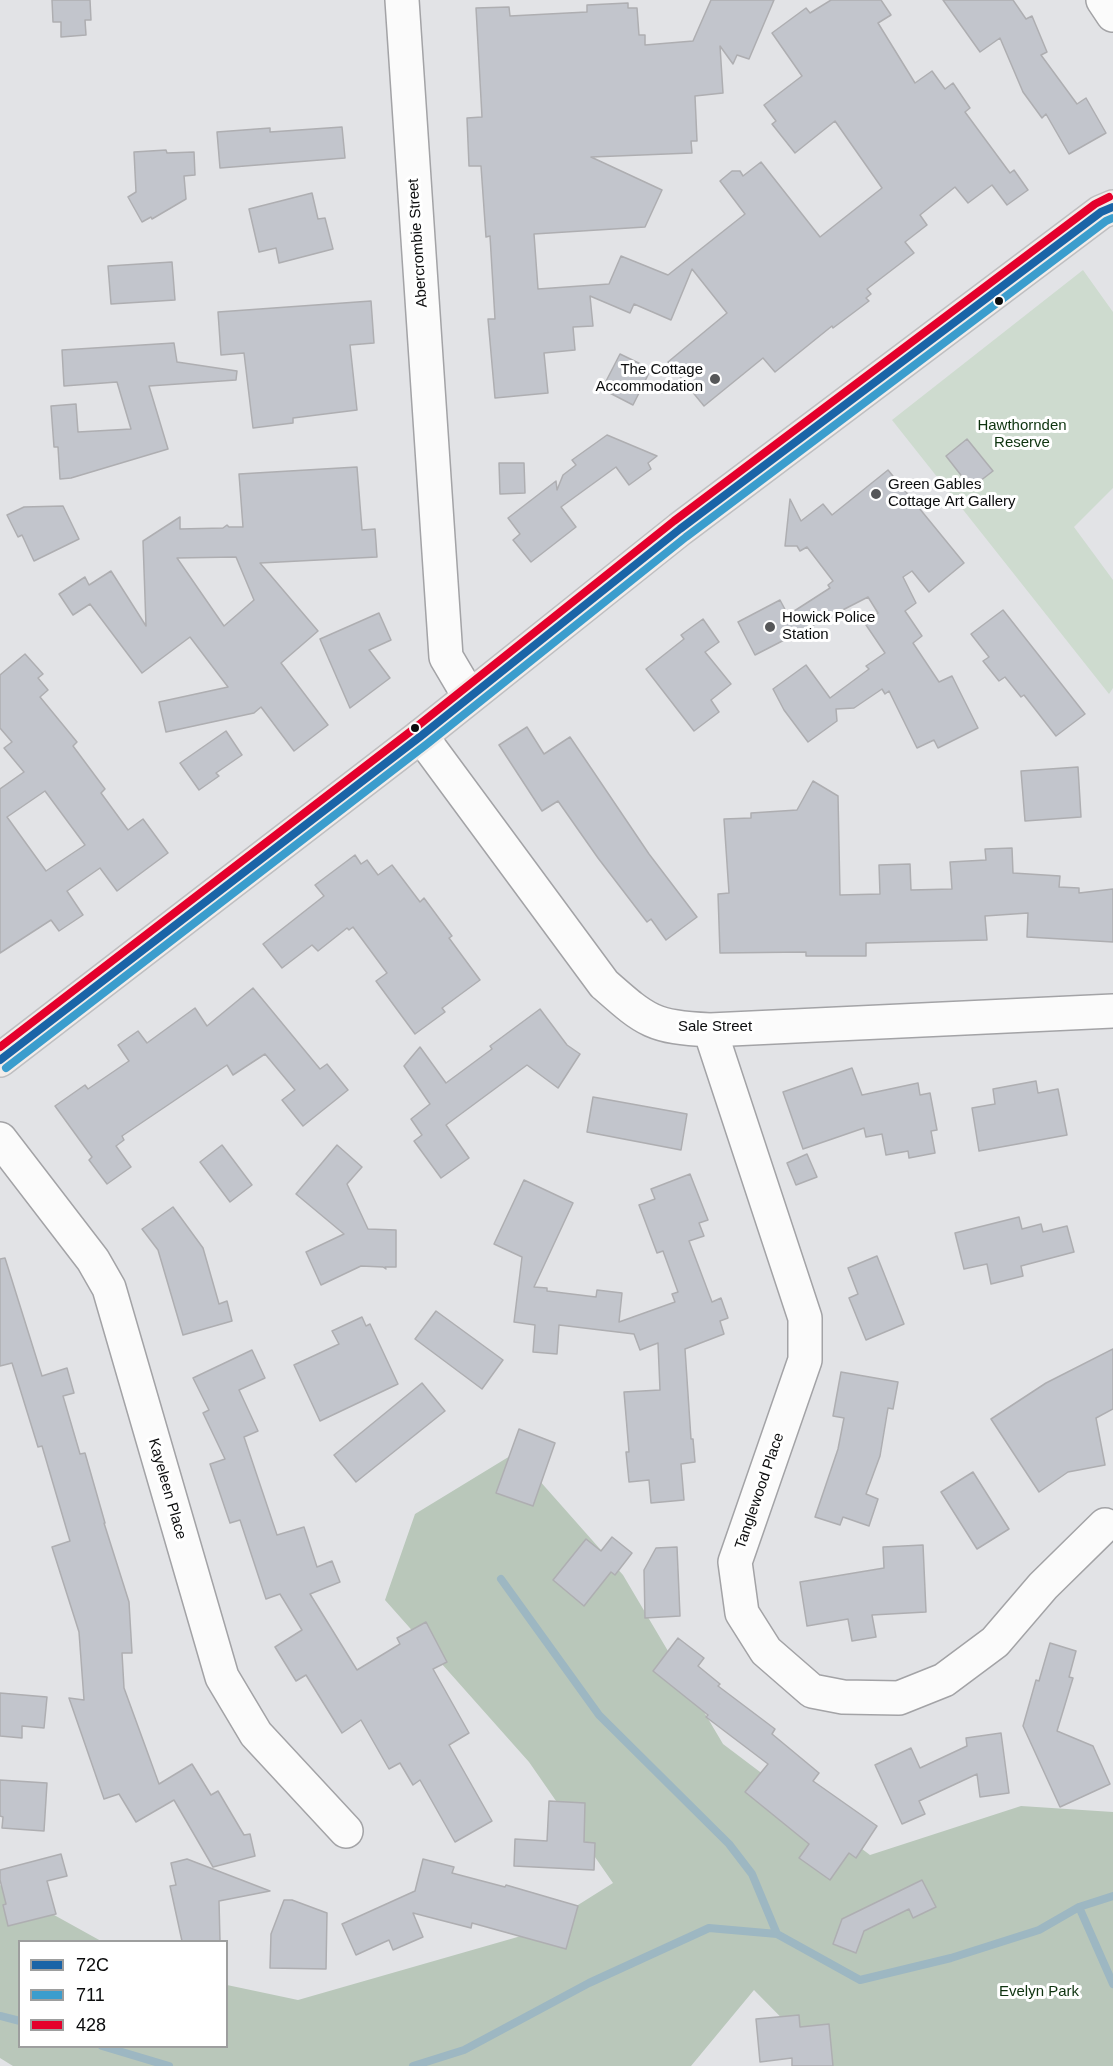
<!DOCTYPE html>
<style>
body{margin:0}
#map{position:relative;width:1113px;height:2066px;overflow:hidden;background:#e2e3e6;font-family:Helvetica,sans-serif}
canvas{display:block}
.legend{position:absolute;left:18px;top:1940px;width:210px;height:108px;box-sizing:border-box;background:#fff;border:2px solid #9d9e9e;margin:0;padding:8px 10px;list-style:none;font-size:18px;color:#0b0c0d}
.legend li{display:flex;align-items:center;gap:12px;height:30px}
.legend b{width:30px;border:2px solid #9d9e9e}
</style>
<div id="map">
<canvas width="1113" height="2066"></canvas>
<ul class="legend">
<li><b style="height:8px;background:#1a64a7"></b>72C</li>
<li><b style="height:8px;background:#3b9dcd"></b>711</li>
<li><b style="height:8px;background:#e4002b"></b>428</li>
</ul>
</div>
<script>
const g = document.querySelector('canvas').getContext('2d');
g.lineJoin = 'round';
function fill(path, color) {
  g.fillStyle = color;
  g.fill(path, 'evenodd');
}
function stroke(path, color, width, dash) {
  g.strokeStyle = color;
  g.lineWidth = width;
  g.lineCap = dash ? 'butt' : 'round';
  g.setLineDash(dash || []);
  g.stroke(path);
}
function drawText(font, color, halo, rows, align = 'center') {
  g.font = font + ' Helvetica,sans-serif';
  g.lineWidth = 6;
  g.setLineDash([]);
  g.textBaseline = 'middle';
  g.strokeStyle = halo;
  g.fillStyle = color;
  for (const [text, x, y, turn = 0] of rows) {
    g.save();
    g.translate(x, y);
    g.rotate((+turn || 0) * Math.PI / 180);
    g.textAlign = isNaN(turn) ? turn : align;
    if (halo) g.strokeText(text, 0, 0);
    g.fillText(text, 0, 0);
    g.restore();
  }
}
fill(new Path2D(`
 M1083,270L1113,312V488L1074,527L1113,580V688L1109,694L892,420Z`), '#cedbcf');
fill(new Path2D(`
 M515,1453L623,1575L723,1744L870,1855L1021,1806L1113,1812V2066H829L754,1990L691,2066H13L0,2058V1885L101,1941L20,1942V2046H226L227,1985L298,2000L535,1932L613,1883L529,1762L385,1600L415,1514Z`), '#b9c7ba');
stroke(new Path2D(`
 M501,1579L599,1715L729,1844L752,1874L777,1934
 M1079,1907L1113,1984
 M0,2016L20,2021
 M102,2046L169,2066
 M413,2066L464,2050L589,1983L709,1928L777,1934L860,1980L951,1958L1039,1930L1079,1907L1113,1896`), '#9db7c2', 8);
const building = new Path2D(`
 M52,0H90L91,20H85L86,35L61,37V22H53Z
 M711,0H774L749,59L737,55L733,64L720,46L723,93L695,96L697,141H691L692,153L591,157L662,190L645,227L534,234L538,289L609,284L621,256L668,275L745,214L720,181L732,171H740L743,176L761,162L820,237L882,188L835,121L795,153L772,124L776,121L764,105L802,76L772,33L806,8L810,13L831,0H881L891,15L878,23L915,83L932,71L945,89L953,83L970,108L965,112L1010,173L1014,170L1028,190L1007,205L992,185L968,203L955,187L920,215L927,225L905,242L914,253L867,289L871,294L866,298L869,301L833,328L832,326L775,372L763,358L704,406L668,362L727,313L692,269L671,320L634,304L630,313L590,296L593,326L573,327L575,350L544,353L548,393L495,398L488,319H495L490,236L486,237L481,166H469L467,118L482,117L476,8L509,7L510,16L587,12V5L628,3V8H637L639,35H645V45L693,41Z
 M943,0H1013L1026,19L1032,16L1047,52L1041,55L1077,104L1086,98L1106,133L1069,154L1046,114L1042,118L1023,92L1000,38L980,52Z
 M342,127L345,158L220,168L217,132L270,128V132Z
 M166,150L167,153L194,152L195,175L184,176L186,199L152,219L151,217L142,222L128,197L136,192L134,152Z
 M312,193L318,219L325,218L333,249L279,263L276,248L259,252L249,209Z
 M172,262L175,300L111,304L108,266Z
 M371,301L374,343L350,345L357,410L293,418V423L253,428L244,353L221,355L218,312Z
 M174,343L177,362L237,371L236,380L149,386L168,449L71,478L60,479L58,447H54L51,406L76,404L78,432L131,429L117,382L64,386L62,350Z
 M620,354L651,369L633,405L602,389Z
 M607,435L657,456L648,463L651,469L629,485L616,467L561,507L576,527L531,562L513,540L520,534L508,518L556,481L557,490L563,475L576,465L572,460Z
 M967,439L993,471L971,488L946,456Z
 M499,463H524L525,493L500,494Z
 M357,467L362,530L375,529L377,557L260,563L318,631L281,663L328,725L294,751L261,707L254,713L166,732L159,702L228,687L190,637L142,673L90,604L73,615L59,594L85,577L89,585L111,571L146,626L143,541L180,517V529L223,528L227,525L229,527H243L239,474ZM236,557L254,600L224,626L177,558Z
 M888,470L964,563L929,592L912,571L903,577L916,603L905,611L922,636L913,643L939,682L952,676L978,728L938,748L934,740L917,748L889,691L885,694L882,689L854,708L836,709L837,721L808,742L784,710L773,689L806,665L830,698L869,669L866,666L885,653L864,622L878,613L868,597L755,655L738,622L780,600L788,615L830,588L828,585L833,581L807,547L800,551L797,546H785L790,499L801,521L823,504L832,515Z
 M63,506L79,539L34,561L22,535L18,537L7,515L24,507Z
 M1003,610L1085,714L1056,736L1024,695L1021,697L1005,677L999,681L983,661L989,657L971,634Z
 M379,613L391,640L369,650L390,678L350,708L320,639Z
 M703,619L719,642L705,652L731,684L711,700L719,712L694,731L646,669L684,639L681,635Z
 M25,654L43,674L38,678L48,690L40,697L77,742L73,746L105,789L101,793L128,830L143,819L168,853L117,891L100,868L67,891L83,915L59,931L51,920L0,953V789L24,772L4,748L12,742L0,728V675ZM45,791L85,845L46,871L7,817Z
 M527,727L544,754L570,737L649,854L697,917L666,940L651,919L647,922L598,858L558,801L542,811L499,745Z
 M226,731L242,755L216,773L219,776L199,790L180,763Z
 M1078,767L1081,817L1025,821L1021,771Z
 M813,781L838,796L840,895L880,894L879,865L910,864L911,890L952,889L950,862L986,860L985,849L1012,848L1013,873L1060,876L1059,887L1079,888V893L1113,889V942L1027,937L1028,913L985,916L987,940L866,943V956H806V952L720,953L718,894L729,893L724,819L751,818V813L797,810Z
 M355,855L361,864L367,860L378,875L392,865L420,902L424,898L452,936L449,938L480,980L442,1008L445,1012L415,1034L376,981L387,973L353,927L349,930L347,928L318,951L312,945L282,968L263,944L324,896L315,885Z
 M253,988L320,1069L327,1064L348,1090L303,1126L282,1100L295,1090L265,1054L233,1075L227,1065L122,1136L124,1140L116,1146L131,1167L107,1184L89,1160L92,1157L55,1106L85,1085L88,1089L129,1061L118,1045L138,1031L147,1043L195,1008L207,1026Z
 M540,1009L567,1045L580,1054L558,1088L527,1065L446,1125L469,1158L441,1178L414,1141L422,1135L411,1119L430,1104L404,1066L420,1047L446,1083L492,1049L490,1046Z
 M852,1068L862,1095L918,1083L920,1095L930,1093L937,1130L931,1131L935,1153L909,1158L908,1151L886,1155L882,1134L866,1137L864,1128L803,1149L783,1092Z
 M1036,1081L1038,1093L1058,1089L1067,1135L979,1151L972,1108L995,1104L993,1089Z
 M593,1097L687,1114L681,1150L587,1132Z
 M222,1145L252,1185L230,1202L200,1162Z
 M337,1145L362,1167L347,1184L368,1229L396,1230V1267H385L386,1269L383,1267L361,1266L321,1285L306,1252L344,1234L296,1194Z
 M807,1154L817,1177L796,1185L787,1163Z
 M690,1174L708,1220L699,1223L704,1236L689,1241L712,1302L721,1298L728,1318L720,1321L724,1334L685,1349L691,1439H693L695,1462L681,1464L684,1500L651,1503L649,1480L629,1482L626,1452H629L624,1392L660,1390L658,1343L640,1350L634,1334L559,1325L557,1354L533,1352L535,1325L514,1322L522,1257L494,1244L524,1180L573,1203L534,1287L547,1288V1291L596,1297L597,1290L622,1293L619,1322L675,1302L672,1294L678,1292L663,1251L657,1253L639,1205L655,1199L651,1189Z
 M173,1207L203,1248L219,1304L227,1301L232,1321L183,1335L158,1250L142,1229Z
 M1019,1217L1022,1229L1041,1224L1043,1232L1067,1226L1074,1252L1021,1266L1023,1276L991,1284L987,1264L964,1269L955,1233Z
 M877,1256L904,1324L866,1340L849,1298L858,1294L848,1268Z
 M5,1258L42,1376L67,1368L74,1393L63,1396L80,1454L85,1453L105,1523H104L129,1602L132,1653H122L124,1688L159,1784L192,1764L211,1795L218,1791L244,1835L250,1834L255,1856L213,1867L174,1800L136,1822L119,1794L104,1799L69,1698L84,1700L79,1632L52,1547L70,1541L42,1446L38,1447L12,1363L0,1366V1259Z
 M436,1311L503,1360L482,1389L415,1339Z
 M362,1317L366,1326L370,1324L398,1384L320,1421L294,1365L339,1344L332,1331Z
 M1113,1349V1409L1096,1418L1105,1465L1068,1472L1039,1492L991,1419L1046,1383Z
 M252,1350L265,1378L239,1390L258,1431L244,1437L277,1535L304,1527L317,1567L332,1561L340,1582L310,1594L357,1670L400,1644L397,1638L426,1622L447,1662L433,1669L469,1733L449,1745L492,1821L455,1842L420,1780L413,1785L400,1763L389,1769L361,1720L342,1733L306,1675L296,1681L275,1647L302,1630L280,1594L266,1599L240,1520L230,1523L210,1464L225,1459L203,1413L209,1410L193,1378Z
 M841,1372L898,1382L893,1409L888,1408L880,1456L866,1494L878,1499L869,1526L843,1517L840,1525L815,1517L838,1449L844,1418L833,1416Z
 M422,1383L445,1411L356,1482L334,1455Z
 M519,1429L555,1443L533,1506L496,1493Z
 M973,1472L1009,1529L977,1549L941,1492Z
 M612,1537L632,1553L615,1575L611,1572L584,1606L553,1580L586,1539L601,1551Z
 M923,1545L926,1612L872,1615L876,1637L852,1641L848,1619L807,1626L800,1582L884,1568L883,1547Z
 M677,1547L680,1616L645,1618L644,1570L656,1548Z
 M678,1638L704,1658L698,1666L720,1684L718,1686L775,1729L772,1734L819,1773L813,1781L877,1826L856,1858L849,1853L830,1880L799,1858L809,1844L745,1792L768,1764L706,1717L708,1715L653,1671Z
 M1050,1643L1076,1651L1069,1677L1073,1678L1057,1731L1093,1746L1110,1784L1060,1807L1023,1726L1036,1680L1039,1681Z
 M0,1693L47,1697L44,1728L22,1726V1738L0,1736Z
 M1001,1733L1009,1793L980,1797L977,1774L919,1801L925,1814L902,1824L875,1765L911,1748L920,1768L967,1746L966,1738Z
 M0,1780L47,1783L44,1831L2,1828L3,1817L0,1816Z
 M549,1801L585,1803L584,1842L595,1843L594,1870L514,1866L515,1839L547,1841Z
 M61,1854L67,1876L47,1881L56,1914L8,1926L3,1905L6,1904L0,1880V1870Z
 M187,1859L270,1891L219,1901L220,1941H182L170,1886L176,1885L171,1863Z
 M423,1859L454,1867L452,1873L505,1887L506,1885L578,1906L566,1949L472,1923L471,1928L413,1913L423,1937L393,1950L389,1940L356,1955L342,1924L415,1891Z
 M922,1880L936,1907L913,1918L909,1909L864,1931L856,1953L833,1944L842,1919Z
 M284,1900H292L327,1913L326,1969L270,1968L271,1934Z
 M799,2015L800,2027L829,2024L833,2066H792V2058L760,2062L756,2019Z`);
fill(building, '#c2c5cc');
stroke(building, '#aeaeb1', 1.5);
const minor = new Path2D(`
 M402,0L446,657L469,696
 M1103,0L1113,15
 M421,736L604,984C646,1021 652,1027 710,1030L1113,1011
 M710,1030L805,1318V1360L735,1562L742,1613L766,1651L812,1691L843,1697L899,1698L944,1680L995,1642L1043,1586L1105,1525
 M0,1139L93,1260L109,1288L222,1677L256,1734L346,1831`);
const major = new Path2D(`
 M0,1060L421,736L680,529L1101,212L1113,207`);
stroke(minor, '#a3a3a6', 36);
stroke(major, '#bfbfc1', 36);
stroke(minor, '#fbfbfb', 33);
stroke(major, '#f2ece9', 33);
stroke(new Path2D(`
 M0,1060L421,736L680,529L1101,212L1113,207`), '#1a64a7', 8);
stroke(new Path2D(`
 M6,1068L427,744L686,537L1106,221L1113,218`), '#3b9dcd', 8);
stroke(new Path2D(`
 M0,1047L415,728L674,521L1095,204L1109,197`), '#e4002b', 8);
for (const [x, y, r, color] of [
 [999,301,5,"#0b0c0d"],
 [715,379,6,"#565759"],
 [876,494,6,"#565759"],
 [770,627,6,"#565759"],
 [415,728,5,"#0b0c0d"]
]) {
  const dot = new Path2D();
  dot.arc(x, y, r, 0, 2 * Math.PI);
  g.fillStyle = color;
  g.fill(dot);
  stroke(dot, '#fff', 2);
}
drawText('15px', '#0b0c0d', '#fff', [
 ["Abercrombie Street",418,243,-94],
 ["Sale Street",715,1027],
 ["Kayeleen Place",167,1489,74],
 ["Tanglewood Place",760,1491,-71]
]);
drawText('15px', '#0b0c0d', '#fff', [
 ["The Cottage",703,370,"right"],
 ["Accommodation",703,387,"right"],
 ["Green Gables",888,485],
 ["Cottage Art Gallery",888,502],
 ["Howick Police",782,618],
 ["Station",782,635]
], 'left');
drawText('15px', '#0e330f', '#fff', [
 ["Hawthornden",1022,426],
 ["Reserve",1022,443],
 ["Evelyn Park",1039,1992]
]);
</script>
